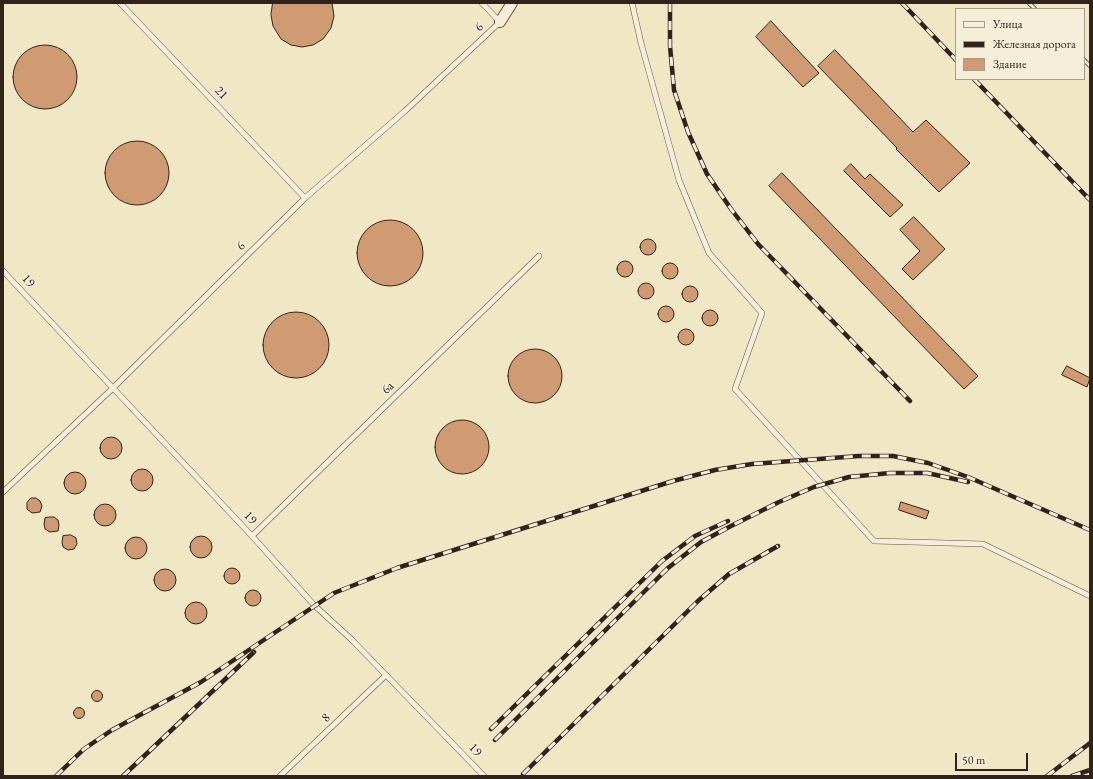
<!DOCTYPE html>
<meta charset="utf-8">
<style>
body{margin:0}
#map{position:relative;width:1093px;height:779px;overflow:hidden;background:#f0e7c5;font-family:"EB Garamond",serif}
canvas{display:block}
.frame{position:absolute;inset:0;border:4px solid #31231c;pointer-events:none}
.legend{position:absolute;left:955px;top:8px;width:130px;height:72px;box-sizing:border-box;background:#f5efd9;border:1px solid #a79d8d;margin:0;padding:5px 7px;list-style:none;font-size:12px;color:#31231c}
.legend li{display:flex;align-items:center;gap:8px;height:20px}
.legend b{width:20px;border:1px solid #a79d8d}
.scale{position:absolute;left:955px;top:753px;width:73px;height:18px;box-sizing:border-box;border:2px solid #31231c;border-top:0;padding-left:5px;font-size:12px;line-height:14px;white-space:nowrap;color:#31231c;-webkit-text-stroke:3px #f5efd9;paint-order:stroke}
</style>
<div id="map">
<canvas width="1093" height="779"></canvas>
<div class="frame"></div>
<ul class="legend">
<li><b style="height:5px;background:#f5efd9"></b>Улица</li>
<li><b style="height:5px;background:#31231c"></b>Железная дорога</li>
<li><b style="height:11px;background:#d09b73"></b>Здание</li>
</ul>
<div class="scale">50 m</div>
</div>
<script>
const g = document.querySelector('canvas').getContext('2d');
g.lineJoin = 'round';
function fill(path, color) {
  g.fillStyle = color;
  g.fill(path, 'evenodd');
}
function stroke(path, color, width, dash) {
  g.strokeStyle = color;
  g.lineWidth = width;
  g.lineCap = dash ? 'butt' : 'round';
  g.setLineDash(dash || []);
  g.stroke(path);
}
function drawText(font, color, halo, rows, align = 'center') {
  g.font = font + ' "EB Garamond",serif';
  g.lineWidth = 3;
  g.setLineDash([]);
  g.textBaseline = 'middle';
  g.strokeStyle = halo;
  g.fillStyle = color;
  for (const [text, x, y, turn = 0] of rows) {
    g.save();
    g.translate(x, y);
    g.rotate((+turn || 0) * Math.PI / 180);
    g.textAlign = isNaN(turn) ? turn : align;
    if (halo) g.strokeText(text, 0, 0);
    g.fillText(text, 0, 0);
    g.restore();
  }
}
const building = new Path2D(`
 M273,3H332L334,16L331,28L323,39L313,45L302,47L291,45L281,39L273,26L271,15Z
 M771,21L819,73L803,87L756,37Z
 M13 77a32 32 0 1 1 64 0a32 32 0 1 1-64 0Z
 M835,50L913,132L926,120L970,163L939,192L896,149L897,148L818,66Z
 M105 173a32 32 0 1 1 64 0a32 32 0 1 1-64 0Z
 M851,164L865,179L870,174L903,205L890,217L844,171Z
 M782,173L978,376L964,389L769,186Z
 M914,217L945,249L913,280L902,269L920,251L900,230Z
 M357 253a33 33 0 1 1 66 0a33 33 0 1 1-66 0Z
 M640 247a8 8 0 1 1 16 0a8 8 0 1 1-16 0Z
 M617 269a8 8 0 1 1 16 0a8 8 0 1 1-16 0Z
 M662 271a8 8 0 1 1 16 0a8 8 0 1 1-16 0Z
 M638 291a8 8 0 1 1 16 0a8 8 0 1 1-16 0Z
 M682 294a8 8 0 1 1 16 0a8 8 0 1 1-16 0Z
 M658 314a8 8 0 1 1 16 0a8 8 0 1 1-16 0Z
 M702 318a8 8 0 1 1 16 0a8 8 0 1 1-16 0Z
 M263 345a33 33 0 1 1 66 0a33 33 0 1 1-66 0Z
 M678 337a8 8 0 1 1 16 0a8 8 0 1 1-16 0Z
 M508 376a27 27 0 1 1 54 0a27 27 0 1 1-54 0Z
 M1067,366L1090,378L1087,387L1062,375Z
 M435 447a27 27 0 1 1 54 0a27 27 0 1 1-54 0Z
 M100 448a11 11 0 1 1 22 0a11 11 0 1 1-22 0Z
 M131 480a11 11 0 1 1 22 0a11 11 0 1 1-22 0Z
 M64 483a11 11 0 1 1 22 0a11 11 0 1 1-22 0Z
 M31,498H36L40,501L42,506L40,512L32,513L27,509V503Z
 M901,502L929,511L926,519L899,510Z
 M94 515a11 11 0 1 1 22 0a11 11 0 1 1-22 0Z
 M50,517H54L58,520L59,525L58,531L50,532L45,529L44,524L45,518Z
 M71,535L76,538L77,544L74,549L68,550L63,547L62,542L63,536Z
 M190 547a11 11 0 1 1 22 0a11 11 0 1 1-22 0Z
 M125 548a11 11 0 1 1 22 0a11 11 0 1 1-22 0Z
 M224 576a8 8 0 1 1 16 0a8 8 0 1 1-16 0Z
 M154 580a11 11 0 1 1 22 0a11 11 0 1 1-22 0Z
 M245 598a8 8 0 1 1 16 0a8 8 0 1 1-16 0Z
 M185 613a11 11 0 1 1 22 0a11 11 0 1 1-22 0Z
 M91.5 696a5.5 5.5 0 1 1 11 0a5.5 5.5 0 1 1-11 0Z
 M73.5 713a5.5 5.5 0 1 1 11 0a5.5 5.5 0 1 1-11 0Z`);
fill(building, '#d09b73');
stroke(building, '#31231c', 1);
const lane = new Path2D(`
 M120,3L305,198
 M632,3L641,43L679,180L709,253L762,313L735,389L874,541L983,544L1090,596
 M3,271L252,536L314,605L351,639L484,776
 M3,492L113,388L305,198L405,111L500,22L482,3
 M252,536L539,256
 M280,776L386,675`);
const street = new Path2D(`
 M500,22L512,3`);
stroke(lane, '#615446', 6);
stroke(street, '#615446', 12);
stroke(lane, '#f5efd9', 5);
stroke(street, '#f5efd9', 10);
const rail = new Path2D(`
 M670,3V46L674,90L688,132L707,174L731,209L758,244L910,401
 M902,3L956,60
 M1029,3L1035,9
 M1084,60L1090,66
 M974,79L1090,200
 M491,729L662,561L695,536L728,521
 M495,740L668,568L701,542L731,526L779,502L814,487L849,477L890,473H927L968,482
 M523,774L698,601L729,574L778,546
 M56,776L84,749L112,730L201,682L334,593L397,568L673,481L715,470L752,464L859,456H893L928,463L968,477L1090,530
 M123,776L254,652
 M1047,776L1090,743
 M1072,776L1090,770`);
stroke(rail, '#31231c', 4.5);
stroke(rail, '#f5efd9', 3, [9]);
drawText('13px', '#31231c', '#f5efd9', [
 ["6",479,27,-43],
 ["21",221,93,46],
 ["6",241,246,-45],
 ["19",28,281,47],
 ["6a",388,388,-44],
 ["19",250,518,47],
 ["8",326,718,-44],
 ["19",475,750,47]
]);
</script>
